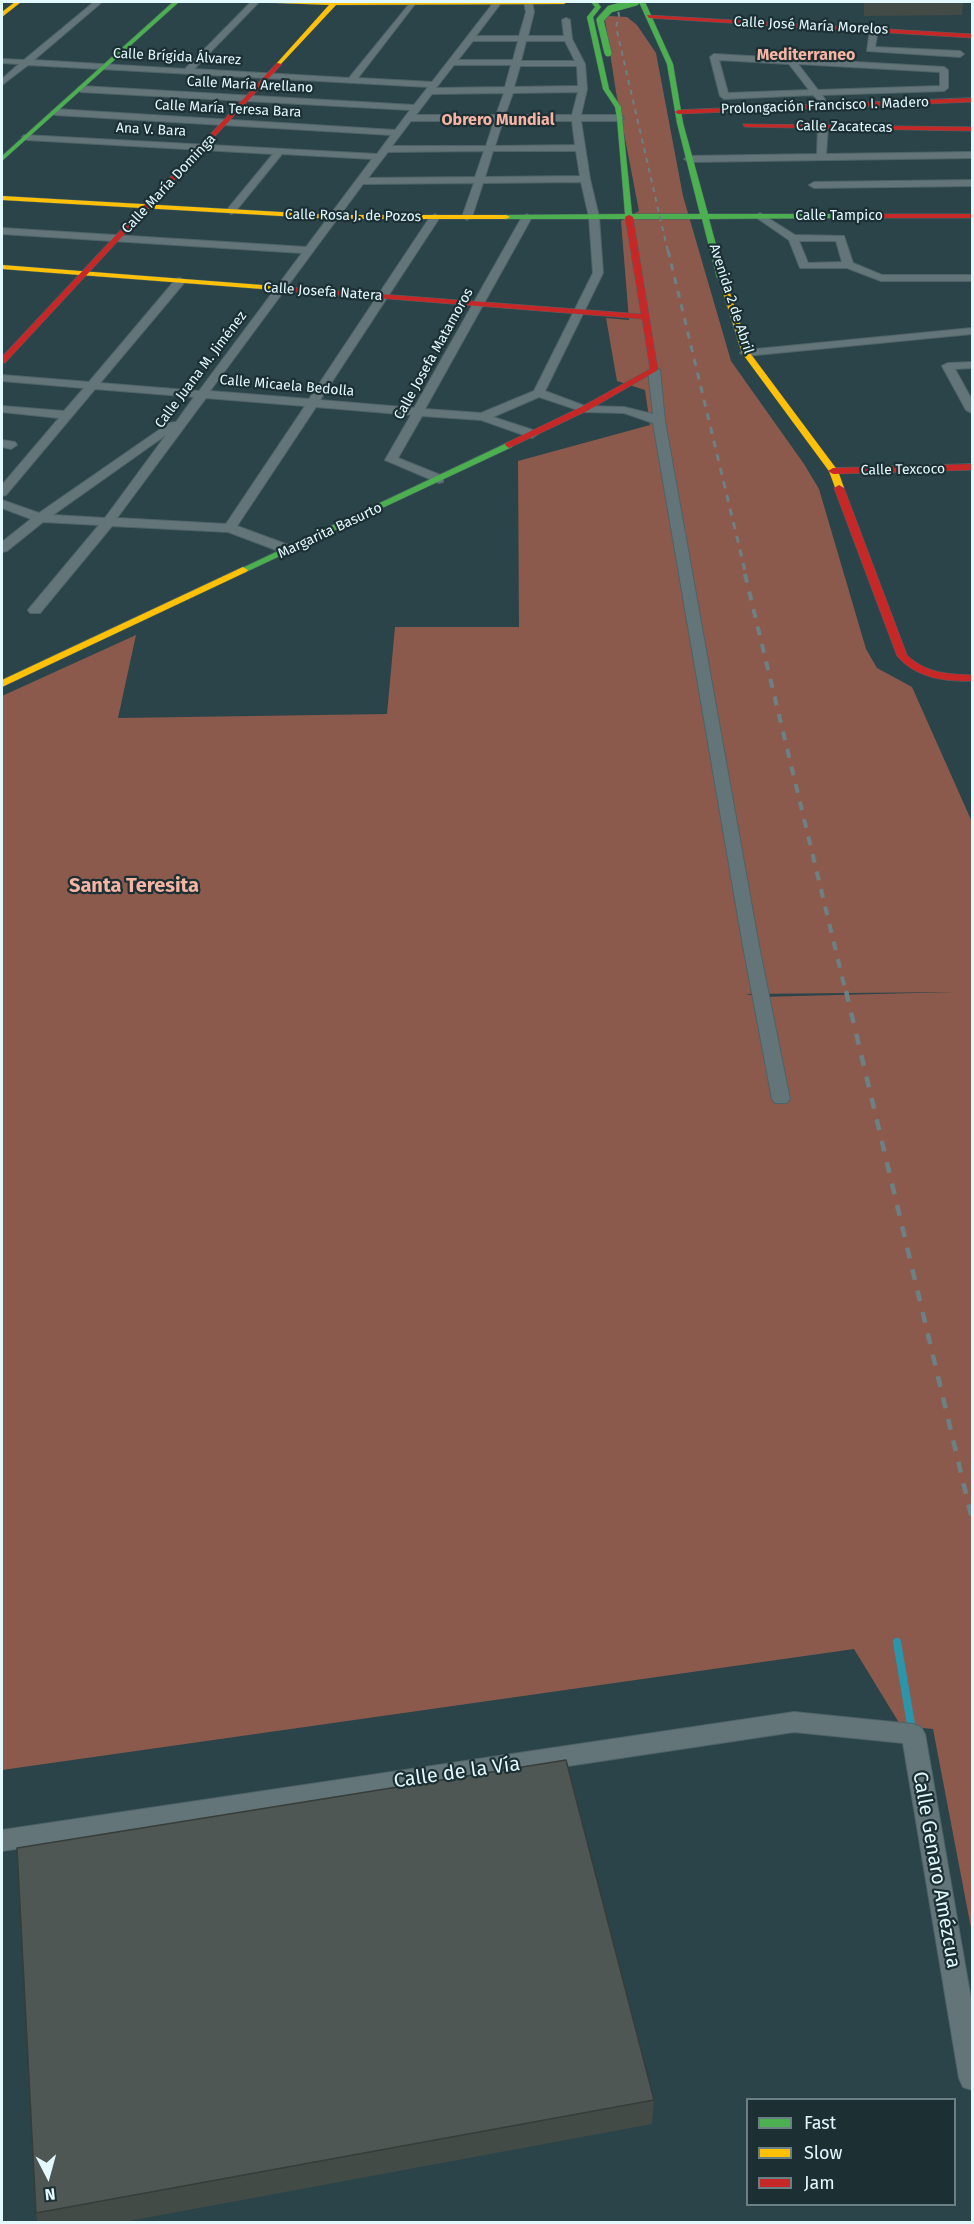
<!DOCTYPE html>
<meta charset="utf-8">
<style>
body{margin:0}
#map{position:relative;width:974px;height:2224px;overflow:hidden;background:#2b4449;font-family:"Fira Sans",sans-serif}
canvas{display:block}
.frame{position:absolute;inset:0;border:3px solid #e1f9ff;pointer-events:none}
.legend{position:absolute;left:746px;top:2098px;width:210px;height:108px;box-sizing:border-box;background:#1c2f33;border:2px solid #6b8085;margin:0;padding:8px 10px;list-style:none;font-size:18px;color:#e1f9ff}
.legend li{display:flex;align-items:center;gap:12px;height:30px}
.legend b{width:30px;border:2px solid #6b8085}
.north{position:absolute;left:18px;top:2146px;width:60px;height:60px;-webkit-text-stroke:4px #1c2f33;paint-order:stroke;rotate:174deg;font-size:16px;font-weight:700;line-height:24px;text-align:center;color:#e1f9ff}
.north::after{content:'';display:block;margin:auto;width:21px;height:27px;background:#e1f9ff;clip-path:polygon(50% 0,100% 100%,50% 72%,0 100%)}
</style>
<div id="map">
<canvas width="974" height="2224"></canvas>
<div class="frame"></div>
<ul class="legend">
<li><b style="height:8px;background:#4caf50"></b>Fast</li>
<li><b style="height:8px;background:#ffc107"></b>Slow</li>
<li><b style="height:8px;background:#c62828"></b>Jam</li>
</ul>
<div class="north">N</div>
</div>
<script>
const g = document.querySelector('canvas').getContext('2d');
g.lineJoin = 'round';
function fill(path, color) {
  g.fillStyle = color;
  g.fill(path, 'evenodd');
}
function stroke(path, color, width, dash) {
  g.strokeStyle = color;
  g.lineWidth = width;
  g.lineCap = dash ? 'butt' : 'round';
  g.setLineDash(dash || []);
  g.stroke(path);
}
function drawText(font, color, halo, rows, align = 'center') {
  g.font = font + ' "Fira Sans",sans-serif';
  g.lineWidth = 4.5;
  g.setLineDash([]);
  g.textBaseline = 'middle';
  g.strokeStyle = halo;
  g.fillStyle = color;
  for (const [text, x, y, turn = 0] of rows) {
    g.save();
    g.translate(x, y);
    g.rotate((+turn || 0) * Math.PI / 180);
    g.textAlign = isNaN(turn) ? turn : align;
    if (halo) g.strokeText(text, 0, 0);
    g.fillText(text, 0, 0);
    g.restore();
  }
}
fill(new Path2D(`
 M609,16L627,17L637,25L656,53L683,196L731,361L804,464L819,489L866,649L877,668L912,687L972,822V1933L933,1729L901,1726L854,1649L2,1770V696L136,635L118,718L387,714L395,627H519L518,461L650,425L645,390L617,381L606,318L629,320L621,221L639,211L616,92L605,20ZM954,992L759,997L746,994Z`), '#8b5a4d');
stroke(new Path2D(`
 M897,1642L912,1730`), '#2b96ab', 8);
const street = new Path2D(`
 M94,2H102L34,60L185,69L251,2H259L194,69L349,78L411,2L415,4L358,78L432,82L494,2L501,3L476,36H519L526,12L524,2H532L534,12L528,36H564L562,20L566,18L570,20L572,39L585,64L587,89L581,115H620L624,118L620,121H581L590,179L599,217L603,273L545,391L585,406L624,407L653,414L648,370L654,367L660,370L665,421L759,946L790,1099L787,1103H775L772,1099L743,946L653,423L624,413L584,412L539,397L493,417L536,431L538,434L532,438L481,420L422,416L398,458L443,476V482L439,483L385,460L411,415L316,407L237,526L294,547L295,550L294,553H284L228,532L112,526L40,613H30L28,610L99,525L43,522L7,551L2,552V542L31,519L2,508V500L39,513L169,423L176,422L194,397L95,389L6,495L2,496V485L59,418L2,412V406L64,411L84,388L2,381V375L89,382L176,279L180,278L185,281L184,283L100,383L199,391L302,253L2,234V228L306,247L372,159L282,154L234,213L231,214L226,211L273,154L27,140L22,137L24,135L377,154L391,135L55,115L51,112L55,109L395,130L410,110L81,92L77,89L81,86L414,105L428,87L28,65L2,85V79L19,64L2,63V59L24,60ZM473,41H518L513,60H458ZM526,41H565L575,61H521ZM454,65H511L505,87L436,88ZM520,66H577L578,86L514,87ZM578,92L572,115H505L513,93ZM504,93L496,115H416L432,94ZM411,121H494L486,146H392ZM503,121H572L575,145L495,146ZM484,151L475,177L368,178L388,152ZM493,151H576L580,176L485,177ZM581,182L589,217L593,273L534,391L481,413L425,409L532,217L527,214L522,217L414,408L320,400L440,217L435,214L430,217L309,399L210,391L363,184L474,183L462,217L467,220L472,217L483,183ZM206,398L305,406L226,524L117,518ZM166,435L105,518L53,515Z
 M874,28L878,30L875,47L960,51L964,54L960,57L867,51L870,30Z
 M714,54L944,67L948,70V88L944,91L822,95L826,101L822,104L813,95L724,99L720,96L710,57ZM719,60L789,64L809,90L728,93ZM798,64L940,72V86L818,90Z
 M823,124L828,127L826,154L972,152V158L689,162L684,159L689,156L817,154L818,127Z
 M972,180V186L814,188L809,185L814,182Z
 M760,213L795,235L844,236L853,263L882,275H972V281H881L847,268H800L789,240L757,218L755,216ZM799,241H836L842,262L808,263Z
 M972,328V334L746,356L740,353L746,350Z
 M972,362V368L955,369L972,400V413L966,410L942,366L948,363Z
 M2,440L15,442L17,445L11,449L2,447Z
 M794,1712L913,1724L921,1727L925,1734L972,2005V2090L963,2087L959,2078L903,1743L794,1732L2,1851V1830Z`);
const fast = new Path2D(`
 M173,2H179L2,161V156Z
 M591,2H597L601,7L593,17L609,89L621,107L632,214H700L677,123L667,64L639,2H645L673,64L683,123L708,214H843L847,216L846,218L709,219L725,278L721,280L717,278L702,219H503L502,217L506,215L625,214L617,118L615,107L603,89L587,17L595,7Z
 M509,442L513,445L512,447L246,572L238,570Z`);
const slow = new Path2D(`
 M15,2H21L2,17V12Z
 M251,2H567L564,4L336,5L279,66L277,63L329,5Z
 M2,196L333,215H506L510,217L506,219H333L2,200Z
 M2,265L275,286L279,288L275,290L2,269Z
 M718,276L725,278L750,353L838,471L844,488L842,490H836L829,471L742,353Z
 M243,567L248,570L246,572L2,687V680Z`);
const jam = new Path2D(`
 M647,15L972,34V38L649,18Z
 M277,63L282,64L5,363H2V357Z
 M972,98V102L678,114L675,112L678,110Z
 M743,124L972,127V131L745,127Z
 M840,214H972V218H843L839,216Z
 M629,215L633,217L658,370L587,411L509,448L505,445L506,443L581,407L650,369L642,319L275,290L271,288L275,286L641,314L625,217Z
 M972,464V470L833,474L828,471L833,468Z
 M839,485L844,488L907,655C926,673 947,674 972,675V681C945,682 916,678 897,656L834,488Z`);
stroke(street, '#4d6367', 2);
stroke(fast, '#4d6367', 1);
stroke(slow, '#4d6367', 1);
stroke(jam, '#4d6367', 1);
fill(street, '#647579');
fill(fast, '#4caf50');
fill(slow, '#ffc107');
fill(jam, '#c62828');
stroke(new Path2D(`
 M617,2L619,16L616,27L668,252`), '#6d8084', 2, [5, 5]);
stroke(new Path2D(`
 M668,250L746,575`), '#6d8084', 3, [7, 7]);
stroke(new Path2D(`
 M745,574L846,993`), '#6d8084', 4, [9, 9]);
stroke(new Path2D(`
 M846,991L972,1519`), '#6d8084', 4.5, [11, 11]);
const fastBridge = new Path2D(`
 M608,53L600,20L610,9L636,2`);
stroke(fastBridge, '#4d6367', 8, []);
stroke(fastBridge, '#4caf50', 7);
fill(new Path2D(`
 M864,2H963L962,15L864,16Z
 M654,2100L652,2124L118,2223H38L36,2213Z`), '#434b47');
const building = new Path2D(`
 M566,1760L654,2100L36,2213L17,1848Z`);
fill(building, '#4e5753');
stroke(building, '#373d3a', 1.5);
drawText('14px', '#e1f9ff', '#1c2f33', [
 ["Calle José María Morelos",811,26,3],
 ["Calle Brígida Álvarez",177,57,3],
 ["Calle María Arellano",250,85,3],
 ["Prolongación Francisco I. Madero",825,106,-2],
 ["Calle María Teresa Bara",228,109,3],
 ["Calle Zacatecas",844,127,1],
 ["Ana V. Bara",151,130,3],
 ["Calle María Dominga",169,184,-47],
 ["Calle Rosa J. de Pozos",353,216,1],
 ["Calle Tampico",839,216],
 ["Calle Josefa Natera",323,292,4],
 ["Avenida 2 de Abril",731,299,72],
 ["Calle Josefa Matamoros",434,354,-61],
 ["Calle Juana M. Jiménez",201,370,-53],
 ["Calle Micaela Bedolla",287,386,5],
 ["Calle Texcoco",903,470,-1],
 ["Margarita Basurto",330,531,-25]
]);
drawText('bold 16px', '#f5b4a4', '#1c2f33', [
 ["Mediterraneo",806,56],
 ["Obrero Mundial",498,121]
]);
drawText('bold 20px', '#f5b4a4', '#1c2f33', [
 ["Santa Teresita",134,886]
]);
drawText('20px', '#e1f9ff', '#1c2f33', [
 ["Calle de la Vía",457,1773,-8],
 ["Calle Genaro Amézcua",936,1870,80]
]);
</script>
